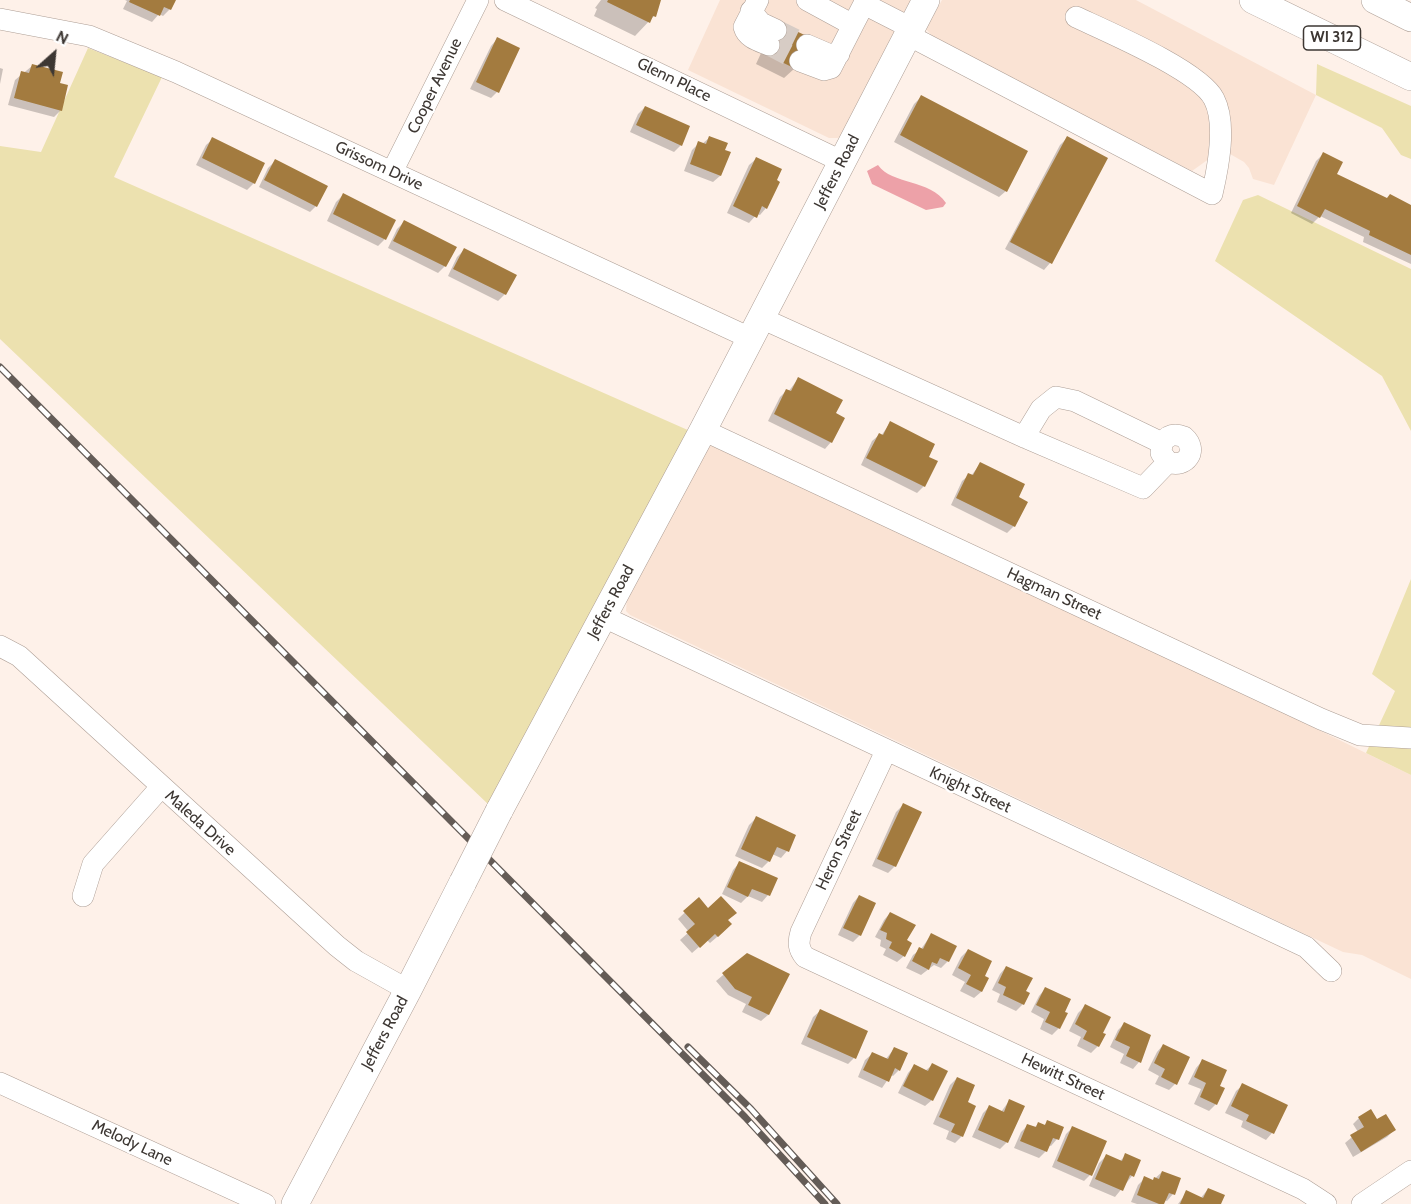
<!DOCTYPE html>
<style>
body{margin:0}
#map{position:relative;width:1411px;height:1204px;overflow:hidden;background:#fef1e9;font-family:Cabin,sans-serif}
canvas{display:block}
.north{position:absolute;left:24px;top:24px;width:60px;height:60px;-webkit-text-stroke:4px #fff;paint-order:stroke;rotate:27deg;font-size:16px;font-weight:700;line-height:24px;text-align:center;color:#3d3733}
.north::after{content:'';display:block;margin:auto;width:21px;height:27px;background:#3d3733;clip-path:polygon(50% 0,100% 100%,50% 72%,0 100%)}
</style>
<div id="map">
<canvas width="1411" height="1204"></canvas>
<div class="north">N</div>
</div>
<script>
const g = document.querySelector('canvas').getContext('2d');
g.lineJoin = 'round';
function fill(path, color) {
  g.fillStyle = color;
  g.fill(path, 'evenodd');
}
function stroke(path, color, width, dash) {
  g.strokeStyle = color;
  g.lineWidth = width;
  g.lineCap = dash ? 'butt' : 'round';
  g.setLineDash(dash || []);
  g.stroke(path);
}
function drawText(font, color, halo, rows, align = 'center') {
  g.font = font + ' Cabin,sans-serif';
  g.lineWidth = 4.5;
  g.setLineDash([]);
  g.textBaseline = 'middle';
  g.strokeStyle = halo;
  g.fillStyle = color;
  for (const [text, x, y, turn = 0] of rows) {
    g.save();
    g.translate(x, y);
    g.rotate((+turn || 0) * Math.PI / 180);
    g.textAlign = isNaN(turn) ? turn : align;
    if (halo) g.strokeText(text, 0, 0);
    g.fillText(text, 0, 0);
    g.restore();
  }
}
fill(new Path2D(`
 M720,0H913L846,131L838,138H829L688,70Z
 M942,0H1136L1316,95L1274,185L1253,179L1249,168L1244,162L1230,154L1213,156L1192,171L935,39L926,29Z
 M712,445L1206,675L1411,775V979L1362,955L1343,952L630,615L626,611L627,599L708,448Z`), '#fae3d4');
fill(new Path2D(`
 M88,48L162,77L114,177L690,431L489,805L0,339V146L41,152Z
 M1317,64L1411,106V159L1401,155L1382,128L1316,95Z
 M1258,195L1411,269V431L1382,376L1215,261L1243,200Z
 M1411,579V775L1366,753L1395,691L1372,674Z`), '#ece1af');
fill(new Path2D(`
 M878,165C892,185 930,179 946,203L943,207L926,210L872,184L867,171Z`), '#eda1a8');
fill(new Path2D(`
 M125,0H174L170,9L163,16L159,14L152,22L123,9L127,1Z
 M601,0H659L654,16L635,36L594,16L597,9L595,8Z
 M769,36L795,68L784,78L756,64Z
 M497,39V92L491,98L470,89L491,46Z
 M32,66L58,84L61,110L54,117L8,105L15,80Z
 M0,68L3,69L0,84Z
 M921,97L1006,191L999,197L894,142L914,104Z
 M645,107L681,145L674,152L630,132L638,114Z
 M709,138L723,151L720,176L713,182L684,171L692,150L699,143L702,144Z
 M1067,138L1050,263L1044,270L1005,249L1060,145Z
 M213,139L254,183L247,190L196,165L206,145Z
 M1323,154L1335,174L1387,199L1411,207V264L1363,242L1364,237L1320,216L1312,224L1291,213L1316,161Z
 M756,159L766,208L760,215L757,214L749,223L727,213L749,165Z
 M275,161L316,206L310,212L259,187L268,168Z
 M343,195L394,220L384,240L378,246L327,221L336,202Z
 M404,222L445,266L438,273L388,248L397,229Z
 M464,250L505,294L498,301L448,276L457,257Z
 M798,379L834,414L831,442L825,449L768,421L780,397L786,391L788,392Z
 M890,423L927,458L924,486L917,493L861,465L872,441L879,435L881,436Z
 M980,464L1017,498L1014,526L1007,533L951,505L962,481L969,475L971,476Z
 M903,805L895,866L888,873L872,866L896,812Z
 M756,818L787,851L781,858L772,854L769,861L762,868L735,856L749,825Z
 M739,863L768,895L762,902L748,896L741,903L722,894L733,870Z
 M859,896L874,904L860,935L853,942L838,935L853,903Z
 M699,899L708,910L727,920L724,931L710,943L707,940L692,953L680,940L689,932L678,919Z
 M890,913L905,941L904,956L897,962L883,955L886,949L880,946L881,940L875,937L884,920Z
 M931,935L948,961L941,968L934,965L921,975L906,968L913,955L921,949Z
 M968,950L983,977L987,979L981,992L974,998L960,991L965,982L952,975L961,957Z
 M747,955L788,975L768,1015L761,1021L742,1012L746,1004L728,995L716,981Z
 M1006,967L1024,992L1023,1004L1016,1011L997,1002L1000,994L992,990L1000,974Z
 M1045,989L1063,1013L1059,1028L1052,1035L1040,1029L1044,1019L1031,1012L1039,996Z
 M1085,1006L1098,1046L1091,1053L1077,1046L1081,1037L1069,1031L1078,1013Z
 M820,1011L854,1058L848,1064L801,1044L813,1017Z
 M1124,1024L1139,1062L1133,1069L1120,1063L1124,1054L1110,1047L1118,1030Z
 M1163,1045L1175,1084L1169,1090L1155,1084L1159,1076L1148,1070L1157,1052Z
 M894,1049L899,1070L893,1076L891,1075L882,1088L858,1077L865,1060L872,1054L885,1060Z
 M1202,1061L1216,1104L1209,1111L1194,1104L1201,1089L1188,1084L1196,1068Z
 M932,1065V1100L925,1106L898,1093L908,1073L914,1066L925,1071Z
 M957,1078L966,1103L962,1136L955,1143L946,1139L949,1131L933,1124L950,1085Z
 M1243,1085L1272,1133L1266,1140L1241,1127L1243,1121L1225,1113L1236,1091Z
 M1009,1101L1007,1142L1000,1149L972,1137L983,1113L989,1107L1001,1112Z
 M1359,1118L1376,1121L1394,1130L1387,1137L1353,1157L1345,1143L1358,1132L1353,1124Z
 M1048,1122L1057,1139L1051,1146L1048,1145L1046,1151L1039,1158L1014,1148L1021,1132L1027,1126L1034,1128L1038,1124L1043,1126Z
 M1073,1127L1090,1175L1084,1181L1052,1167L1066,1134Z
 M1126,1155L1132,1176L1115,1197L1089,1186L1099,1163L1106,1156L1119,1162Z
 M1162,1172L1179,1179L1173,1194L1167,1201L1164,1200L1163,1204H1137L1131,1202L1138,1185L1145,1178L1152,1181Z
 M1208,1189L1219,1204H1178L1187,1192L1200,1199Z`), '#0003');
fill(new Path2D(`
 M130,0H176L171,10L164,7L160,16L129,2Z
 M608,0H661L656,17L653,16L650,23L607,2Z
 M779,23L811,38L796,69L765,54Z
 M497,37L520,48L499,93L476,82Z
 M32,64L63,72L60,83L68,85L62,111L14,98L21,71L29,73Z
 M921,95L1028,151L1007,192L900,135Z
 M645,106L690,126L682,146L636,125Z
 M709,136L728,143L725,150L731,152L721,176L690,164L698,141L706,144Z
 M1067,136L1108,158L1052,264L1010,242Z
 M212,137L265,163L255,184L202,158Z
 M1323,152L1343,162L1337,174L1387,198L1390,194L1411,205V255L1369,235L1370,231L1325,209L1320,218L1297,206Z
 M756,157L782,169L777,180L780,182L767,209L762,206L757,218L733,206Z
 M275,159L328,186L317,207L264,180Z
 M343,193L396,220L386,240L333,214Z
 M404,220L457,247L446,267L393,241Z
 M464,248L517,275L506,295L453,269Z
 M798,377L843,400L836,413L845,418L832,443L774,414L786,389L791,391Z
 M890,421L935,444L929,457L938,461L925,487L866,458L879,433L883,435Z
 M980,462L1025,484L1019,497L1028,502L1015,527L956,498L968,473L973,475Z
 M903,803L922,812L896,867L877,859Z
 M756,816L796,835L789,852L777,847L770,862L741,849Z
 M739,861L778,878L770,896L752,889L748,897L727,887Z
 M859,895L876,903L861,936L843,928Z
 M721,896L737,913L728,920L732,924L718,937L715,934L700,948L686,932L695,924L683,911L699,897L708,908Z
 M890,912L916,925L907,940L912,943L905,957L889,948L892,942L886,939L887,933L880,930Z
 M931,933L957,946L949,962L940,958L937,964L932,962L929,970L912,961L919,947L923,949Z
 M968,949L992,961L985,976L989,978L982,992L966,984L971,975L958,968Z
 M747,953L790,974L769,1015L748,1005L752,997L735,989L722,973Z
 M1006,966L1033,978L1026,991L1030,993L1024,1005L1003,995L1006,987L998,983Z
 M1045,987L1071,999L1065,1012L1068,1013L1060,1029L1045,1022L1050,1012L1036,1005Z
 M1085,1004L1111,1017L1103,1033L1106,1034L1099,1047L1083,1039L1087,1031L1075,1024Z
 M820,1009L868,1031L856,1059L807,1037Z
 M1124,1022L1151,1035L1141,1063L1126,1056L1130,1047L1115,1040Z
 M1163,1044L1190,1057L1177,1085L1161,1077L1165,1069L1154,1063Z
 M894,1047L908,1053L900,1071L895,1068L889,1082L863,1070L872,1052L888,1059Z
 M1202,1059L1227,1070L1220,1086L1225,1088L1217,1105L1200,1097L1206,1083L1194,1077Z
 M932,1063L948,1071L933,1101L903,1086L914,1064L928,1071Z
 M957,1077L975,1085L968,1102L976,1106L963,1137L951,1132L955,1124L939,1117Z
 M1242,1083L1288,1105L1274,1134L1246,1121L1249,1115L1231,1106Z
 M1009,1099L1025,1106L1008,1143L978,1130L989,1105L1004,1112Z
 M1371,1109L1377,1119L1386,1114L1396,1130L1361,1152L1350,1135L1364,1127L1358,1117Z
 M1047,1120L1064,1127L1059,1140L1053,1138L1047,1152L1020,1141L1027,1124L1036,1127L1038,1122L1045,1125Z
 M1072,1126L1107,1141L1092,1176L1057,1161Z
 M1125,1153L1141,1160L1134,1177L1130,1175L1123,1191L1095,1179L1106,1154L1122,1161Z
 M1162,1171L1181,1178L1175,1195L1169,1193L1164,1204H1159L1137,1195L1144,1176L1153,1180L1154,1177L1159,1179Z
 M1208,1188L1225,1195L1221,1204H1180L1186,1190L1203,1198Z`), '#a37b3f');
stroke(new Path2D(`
 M776,30L807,45
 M769,45L800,61`), '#d7ccc5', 21, [21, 10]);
const minor = new Path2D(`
 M505,0L843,162
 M758,0L744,27C747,38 759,41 769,45
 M807,0L853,25L866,0
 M864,4L911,28
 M751,11L761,23L776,30
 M0,19L89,36L176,72L750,338
 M908,35L1212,194C1218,168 1227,124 1214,99C1200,71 1108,32 1076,17
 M807,45L828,54H839
 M800,61L824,70L831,68L853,25
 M392,172L478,0
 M761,318L1024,437L1143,488L1168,462L1161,453L1162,443L1075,401L1056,397L1041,409L1024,437
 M703,430L1321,719L1360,735L1411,738
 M1162,443C1168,435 1174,433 1184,437C1199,450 1186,469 1168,462
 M604,617L1306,947L1331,971
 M0,646L19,656L337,946L356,961L408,990
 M886,751L801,932C798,942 798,949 805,957L1303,1189L1326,1204
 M83,896L93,864L161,787
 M0,1083L265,1204
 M1362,1204L1411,1171`);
const major = new Path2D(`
 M1253,0L1411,77
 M1375,0L1411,18
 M499,811L703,430L926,0
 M295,1204L408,990L463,882`);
stroke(minor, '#ad9e95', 22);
stroke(major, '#ad9e95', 28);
stroke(minor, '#fff', 21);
stroke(major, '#fff', 27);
const rail = new Path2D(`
 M0,367L745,1117L825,1204
 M688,1047L751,1109L837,1204`);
stroke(rail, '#645c57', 7);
stroke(rail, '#fff', 4.5, [14]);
const majorBridge = new Path2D(`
 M463,882L499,811`);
stroke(majorBridge, '#ad9e95', 28, []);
stroke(majorBridge, '#fff', 27);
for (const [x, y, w] of [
 [1332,38,57]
]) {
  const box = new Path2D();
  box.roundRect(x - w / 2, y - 12, w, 24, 4.5);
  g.fillStyle = '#fff';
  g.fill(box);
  stroke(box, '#3d3733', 1.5);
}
drawText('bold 15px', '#3d3733', null, [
 ["WI 312",1332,38]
]);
drawText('16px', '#3d3733', '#fff', [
 ["Glenn Place",674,80,26],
 ["Cooper Avenue",435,86,-64],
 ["Grissom Drive",379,166,25],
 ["Jeffers Road",837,172,-63],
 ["Hagman Street",1054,594,25],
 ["Jeffers Road",611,602,-62],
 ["Knight Street",970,790,25],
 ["Maleda Drive",200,823,42],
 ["Heron Street",839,850,-65],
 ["Jeffers Road",385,1033,-62],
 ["Hewitt Street",1063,1077,25],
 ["Melody Lane",132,1143,25]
]);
</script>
